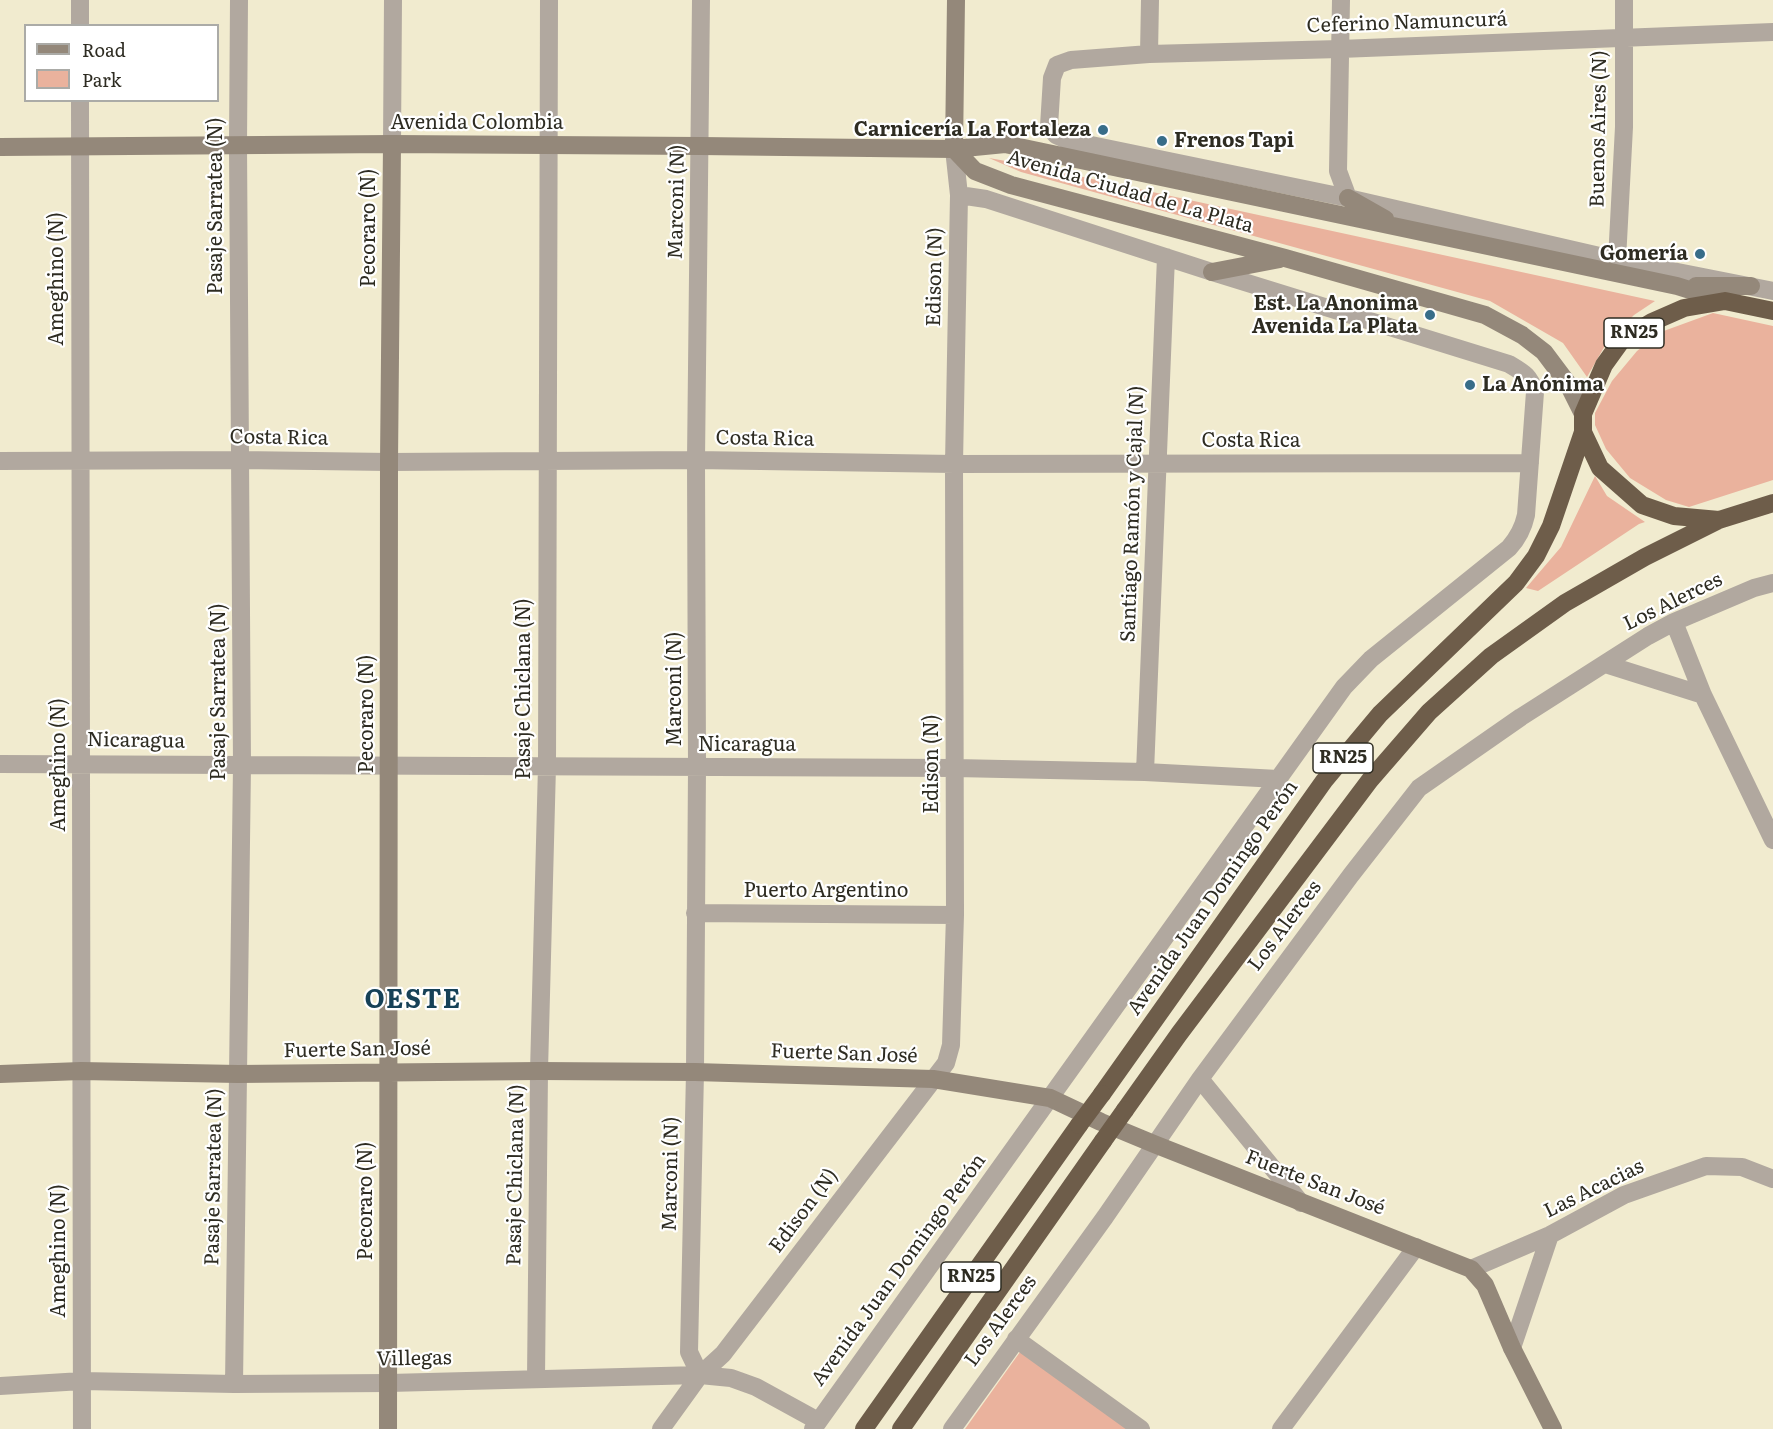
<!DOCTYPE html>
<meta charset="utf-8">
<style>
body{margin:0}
#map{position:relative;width:1773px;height:1429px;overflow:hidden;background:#f1ebcf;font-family:Literata,serif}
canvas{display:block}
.legend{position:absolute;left:24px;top:24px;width:195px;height:78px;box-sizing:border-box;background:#fff;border:2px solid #ababa7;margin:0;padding:8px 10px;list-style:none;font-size:18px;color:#2e2c22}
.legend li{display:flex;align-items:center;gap:12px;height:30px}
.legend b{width:30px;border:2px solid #ababa7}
</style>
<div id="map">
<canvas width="1773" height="1429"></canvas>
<ul class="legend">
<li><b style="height:8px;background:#94887a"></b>Road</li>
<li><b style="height:16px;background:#eab29d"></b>Park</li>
</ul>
</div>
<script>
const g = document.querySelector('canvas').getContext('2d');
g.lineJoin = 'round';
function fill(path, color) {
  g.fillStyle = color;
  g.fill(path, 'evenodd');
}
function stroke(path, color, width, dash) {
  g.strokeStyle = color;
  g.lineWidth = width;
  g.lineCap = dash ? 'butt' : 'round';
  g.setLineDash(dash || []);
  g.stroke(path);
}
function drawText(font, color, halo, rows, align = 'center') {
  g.font = font + ' Literata,serif';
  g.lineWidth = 4.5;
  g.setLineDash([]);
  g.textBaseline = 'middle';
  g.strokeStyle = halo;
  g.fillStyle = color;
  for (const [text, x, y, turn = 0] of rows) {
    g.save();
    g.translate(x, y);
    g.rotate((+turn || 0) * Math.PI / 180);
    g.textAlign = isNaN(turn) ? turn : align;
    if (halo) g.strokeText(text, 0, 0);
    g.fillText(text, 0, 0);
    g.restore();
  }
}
fill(new Path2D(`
 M989,158L1028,165L1655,301L1634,315L1607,342L1587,377L1563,343L1490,301L1021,172Z
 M1713,313L1773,326V480L1689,507L1666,500L1630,478L1606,449L1595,425V413L1612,381L1637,351L1661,332Z
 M1595,476L1607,496L1645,522L1639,524L1538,591L1526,588L1561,547Z
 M1020,1352L1127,1429H965Z`), '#eab29d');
stroke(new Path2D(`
 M1341,0L1338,171L1348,198
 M80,26V0
 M1773,32L1340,49L1149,54L1071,60L1057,65L1052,78L1049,126L1056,135L1067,140L1348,198L1617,260L1773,291
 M1149,54L1150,0
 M80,100L82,1429
 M392,144L393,0
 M1617,260L1624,127V0
 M0,461L240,460L389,462L696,460L954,464L1530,463
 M1674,622L1703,695L1773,840
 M1605,664L1703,695
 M0,764L955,768L1145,772L1278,779
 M1145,772L1166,257
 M695,913L955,915
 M1200,1079L1301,1203
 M1471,1269L1550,1235L1624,1195L1706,1166L1742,1167L1773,1179
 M1016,1339L1141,1429
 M1512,1348L1550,1235
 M700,1375L689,1352L695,1072L697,767L696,460L701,0
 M536,1379L539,1071L547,766L549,0
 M234,1384L242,765L238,145L239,0
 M0,1386L82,1381L234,1384L389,1383L700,1375L731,1378L756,1387L818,1421
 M661,1429L700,1375L723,1354L946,1063L951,1045L955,915L954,464L959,195L954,149
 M813,1429L1344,687L1371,659L1509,548C1518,538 1523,529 1526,515L1535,392C1529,375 1524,373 1509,364L1212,272L986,199L959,195
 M952,1429L1105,1217L1200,1079L1351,875L1419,788L1521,717L1648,636L1674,622L1754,588L1773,583
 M1281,1429L1416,1247`), '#b1a89f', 18);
stroke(new Path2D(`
 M0,147L392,144L700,146L954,149L1005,144L1677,286L1725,301
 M954,149L975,171L1011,185L1285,258L1485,315L1522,335L1544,352L1568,384L1583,414
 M954,149L956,0
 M1348,198L1385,219
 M1212,272L1280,259
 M1696,286H1751
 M0,1074L81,1071L238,1074L539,1071L695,1072L933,1079L1050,1098L1101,1122L1154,1144L1471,1269L1485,1285L1512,1348L1553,1429
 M388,1429L389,462L392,144`), '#94887a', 18);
stroke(new Path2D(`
 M1583,432L1600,468L1642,505L1674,516L1719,520
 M1102,1094L1324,781L1380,714L1516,583L1536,556L1551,526L1583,432V414L1604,365L1622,340L1652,322L1684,308L1725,301L1773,311
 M1125,1110L1179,1034L1370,780L1429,712L1491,656L1565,603L1645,557L1719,520L1773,503
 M864,1429L1079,1125
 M901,1429L1103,1141`), '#6e5d4a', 18);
stroke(new Path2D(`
 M1079,1125L1102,1094
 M1103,1141L1125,1110`), '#6e5d4a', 18);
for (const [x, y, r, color] of [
 [1103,130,6,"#386d89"],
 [1162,141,6,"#386d89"],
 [1700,254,6,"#386d89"],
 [1430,315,6,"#386d89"],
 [1470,385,6,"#386d89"]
]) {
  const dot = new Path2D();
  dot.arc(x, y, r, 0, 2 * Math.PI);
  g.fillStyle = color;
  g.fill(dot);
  stroke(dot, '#fff', 2);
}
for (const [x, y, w] of [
 [1634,333,60],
 [1343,758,60],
 [971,1277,60]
]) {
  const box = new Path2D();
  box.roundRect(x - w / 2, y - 15, w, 30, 4.5);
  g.fillStyle = '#fff';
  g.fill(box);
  stroke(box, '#2e2c22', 1.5);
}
drawText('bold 18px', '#2e2c22', null, [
 ["RN25",1634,333],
 ["RN25",1343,758],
 ["RN25",971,1277]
]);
drawText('20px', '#2e2c22', '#fff', [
 ["Ceferino Namuncurá",1407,23,-2],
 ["Avenida Colombia",477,123],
 ["Buenos Aires (N)",1599,129,-89],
 ["Avenida Ciudad de La Plata",1130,192,16],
 ["Marconi (N)",677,202,-89],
 ["Pasaje Sarratea (N)",216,206,-90],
 ["Pecoraro (N)",369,228,-90],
 ["Edison (N)",935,277,-89],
 ["Ameghino (N)",57,279,-90],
 ["Costa Rica",279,438,1],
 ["Costa Rica",765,439,1],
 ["Costa Rica",1251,441],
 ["Santiago Ramón y Cajal (N)",1133,514,-88],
 ["Los Alerces",1673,602,-26],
 ["Pasaje Chiclana (N)",524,689,-90],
 ["Marconi (N)",675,689,-90],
 ["Pasaje Sarratea (N)",219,692,-90],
 ["Pecoraro (N)",367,714,-90],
 ["Nicaragua",136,741,1],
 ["Nicaragua",747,745],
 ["Edison (N)",932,764,-90],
 ["Ameghino (N)",59,765,-90],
 ["Puerto Argentino",826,891],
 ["Avenida Juan Domingo Perón",1213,898,-55],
 ["Los Alerces",1285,926,-53],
 ["Fuerte San José",357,1050,-1],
 ["Fuerte San José",844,1054,2],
 ["Marconi (N)",671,1174,-89],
 ["Pasaje Chiclana (N)",516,1175,-89],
 ["Pasaje Sarratea (N)",214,1177,-89],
 ["Fuerte San José",1315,1183,21],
 ["Las Acacias",1594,1189,-26],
 ["Pecoraro (N)",366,1201,-90],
 ["Edison (N)",804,1211,-53],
 ["Ameghino (N)",59,1251,-90],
 ["Avenida Juan Domingo Perón",899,1270,-54],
 ["Los Alerces",1001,1321,-54],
 ["Villegas",414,1359,-1]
]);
drawText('bold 20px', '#2e2c22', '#fff', [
 ["Carnicería La Fortaleza",1091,130],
 ["Frenos Tapi",1174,141,"left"],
 ["Gomería",1688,254],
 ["Est. La Anonima",1418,304],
 ["Avenida La Plata",1418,327],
 ["La Anónima",1482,385,"left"]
], 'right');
g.letterSpacing = '1.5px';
drawText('bold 26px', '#164157', '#fff', [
 ["OESTE",413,1000]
]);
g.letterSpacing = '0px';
</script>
